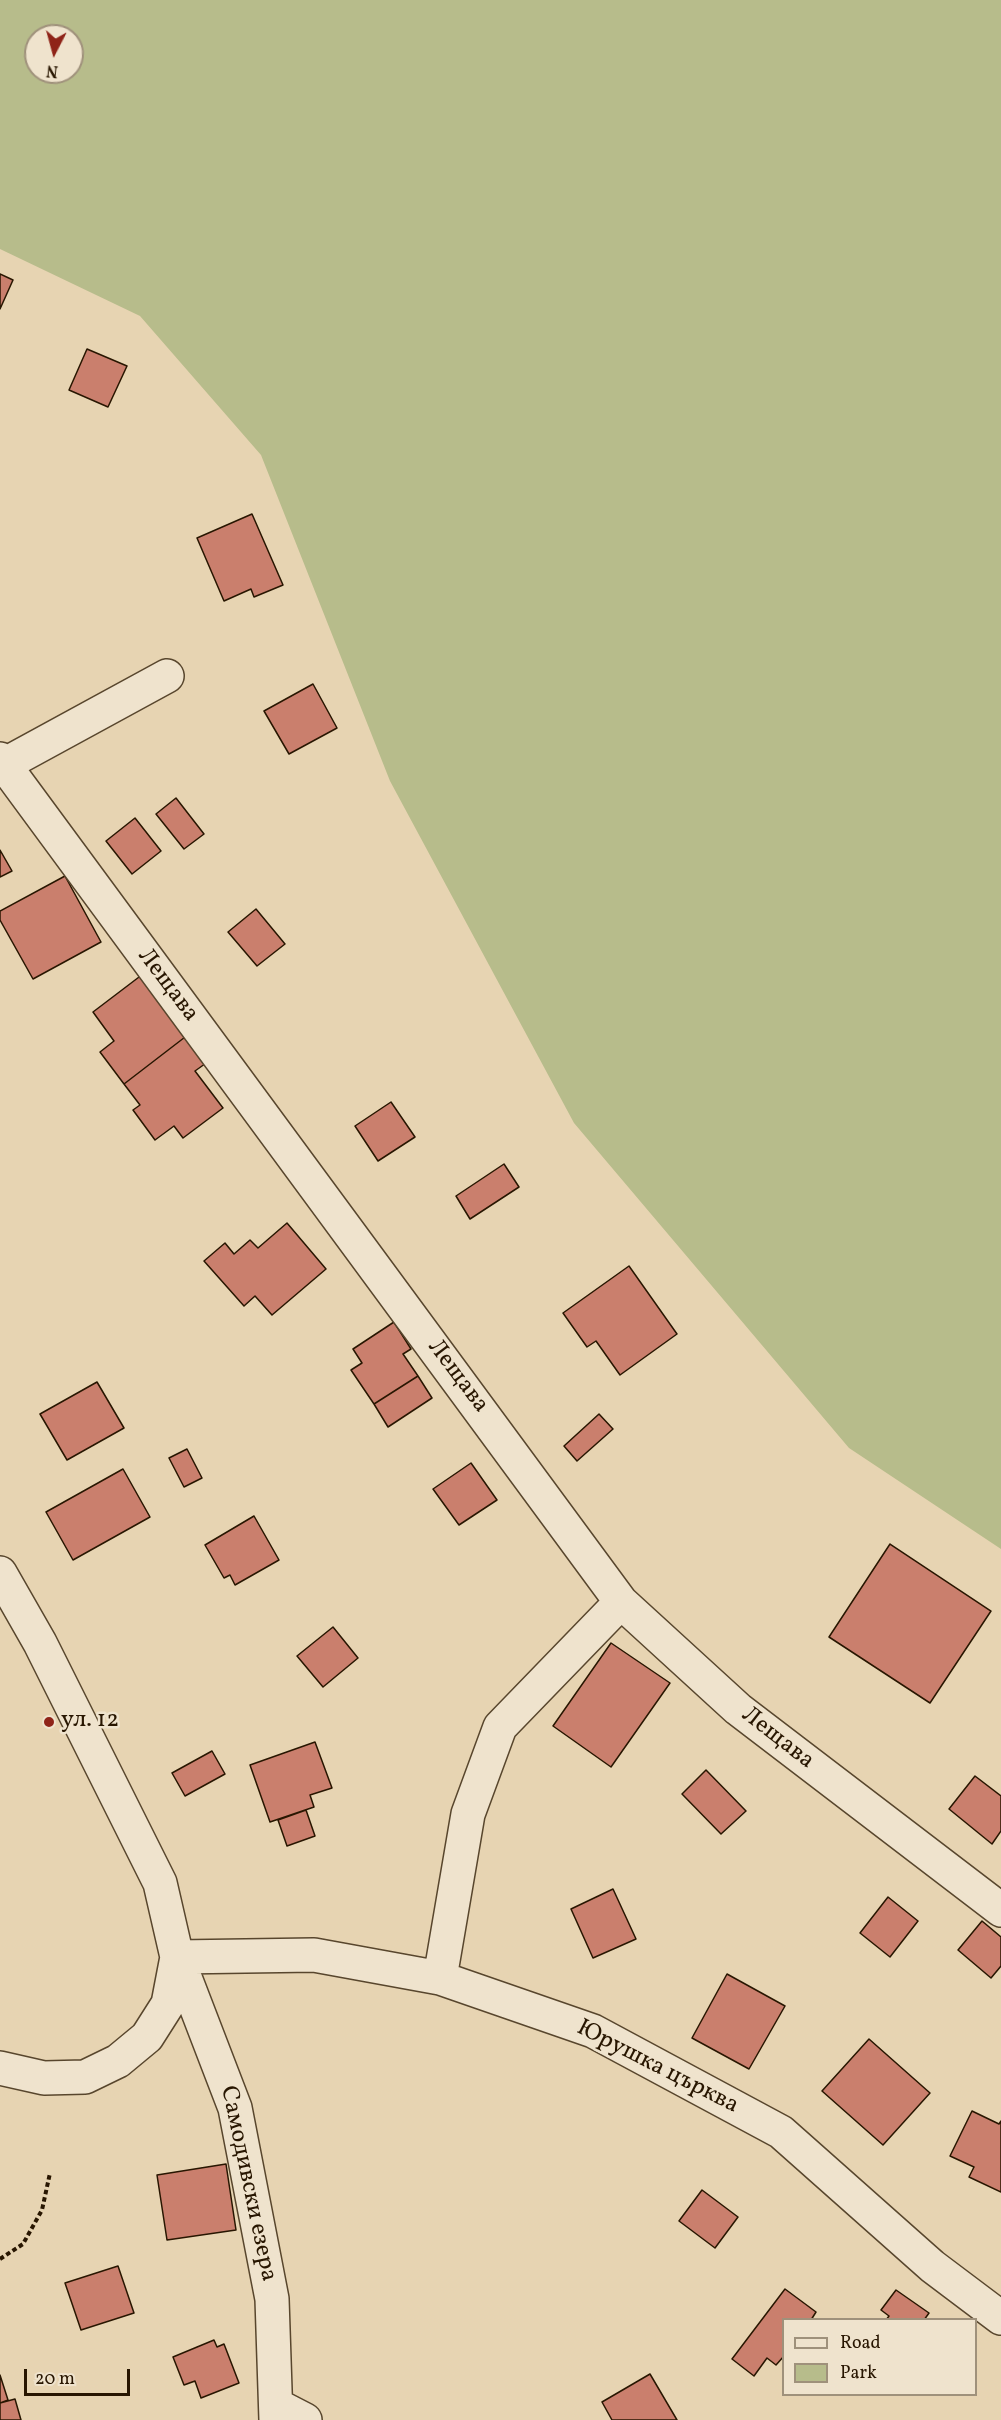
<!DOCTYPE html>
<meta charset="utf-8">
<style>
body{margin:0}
#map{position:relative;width:1001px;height:2420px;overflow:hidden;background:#e7d4b2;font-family:Vollkorn,serif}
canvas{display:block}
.legend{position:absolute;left:782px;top:2318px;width:195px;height:78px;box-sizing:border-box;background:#efe3cd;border:2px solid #9f917b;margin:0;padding:8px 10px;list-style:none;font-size:18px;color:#281601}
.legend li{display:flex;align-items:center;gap:12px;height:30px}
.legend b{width:30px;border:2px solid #9f917b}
.north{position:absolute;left:24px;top:24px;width:60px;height:60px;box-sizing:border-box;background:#efe3cd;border:2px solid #9f917b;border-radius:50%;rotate:186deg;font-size:16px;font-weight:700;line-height:24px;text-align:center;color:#281601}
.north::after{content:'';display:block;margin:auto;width:21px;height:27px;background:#8f2418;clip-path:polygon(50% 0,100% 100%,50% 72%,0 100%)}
.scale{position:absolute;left:24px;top:2369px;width:106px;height:27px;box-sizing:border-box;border:3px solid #281601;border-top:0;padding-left:8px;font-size:18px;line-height:21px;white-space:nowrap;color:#281601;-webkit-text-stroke:4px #efe3cd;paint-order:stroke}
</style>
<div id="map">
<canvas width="1001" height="2420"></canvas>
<ul class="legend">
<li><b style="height:8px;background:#efe3cd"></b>Road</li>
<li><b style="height:16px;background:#b7bc8b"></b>Park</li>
</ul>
<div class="north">N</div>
<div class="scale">20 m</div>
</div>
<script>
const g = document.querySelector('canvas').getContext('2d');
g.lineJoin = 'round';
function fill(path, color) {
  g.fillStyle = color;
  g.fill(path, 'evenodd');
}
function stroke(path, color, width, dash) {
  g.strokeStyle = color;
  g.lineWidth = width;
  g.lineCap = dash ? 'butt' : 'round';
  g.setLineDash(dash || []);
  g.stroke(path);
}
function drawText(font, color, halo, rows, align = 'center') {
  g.font = font + ' Vollkorn,serif';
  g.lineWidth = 5;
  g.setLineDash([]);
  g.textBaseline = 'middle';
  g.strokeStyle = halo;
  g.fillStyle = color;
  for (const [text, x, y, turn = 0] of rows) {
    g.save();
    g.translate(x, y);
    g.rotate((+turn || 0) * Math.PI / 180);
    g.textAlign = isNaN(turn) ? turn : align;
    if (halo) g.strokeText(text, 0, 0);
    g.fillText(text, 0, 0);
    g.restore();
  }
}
fill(new Path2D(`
 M0,0H1001V1549L849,1448L574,1123L390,781L261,455L140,316L0,249ZM36,36H72V72H36Z`), '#b7bc8b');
const building = new Path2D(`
 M0,274L13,280L0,309Z
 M87,349L127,366L108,407L69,390Z
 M252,514L283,585L254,597L251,589L224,601L197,538Z
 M313,684L337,728L289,754L264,711Z
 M176,798L204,834L184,849L156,814Z
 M135,818L161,851L132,874L106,841Z
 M0,850L12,871L0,877Z
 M65,876L101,942L33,979L0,920V911Z
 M256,909L285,944L257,966L228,932Z
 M143,974L189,1034L124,1084L100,1052L114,1041L93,1012Z
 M189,1034L209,1061L195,1071L223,1108L183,1138L174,1126L155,1140L133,1110L140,1105L124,1084Z
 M391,1102L415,1137L378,1161L355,1126Z
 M504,1164L519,1187L470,1219L456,1196Z
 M287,1223L326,1269L272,1315L255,1296L244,1306L204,1261L225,1243L234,1254L250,1240L258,1248Z
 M629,1266L677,1334L620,1375L596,1341L587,1347L563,1313Z
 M394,1322L411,1349L403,1354L418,1376L374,1404L351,1370L362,1363L353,1349Z
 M418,1376L432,1398L388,1427L374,1404Z
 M97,1382L124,1428L67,1460L40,1414Z
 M599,1414L613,1429L577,1461L564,1446Z
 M187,1449L202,1478L184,1487L169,1458Z
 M471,1463L497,1500L459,1525L433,1489Z
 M123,1469L150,1517L73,1560L46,1512Z
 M254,1516L279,1560L235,1585L230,1575L224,1578L205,1545Z
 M890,1544L991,1611L930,1703L829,1637Z
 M333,1627L358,1658L323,1687L297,1656Z
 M611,1643L670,1683L611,1767L553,1726Z
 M315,1742L332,1788L310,1795L314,1807L270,1822L250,1765Z
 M212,1751L225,1774L185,1796L172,1773Z
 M706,1770L746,1811L721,1834L682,1794Z
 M975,1776L1001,1796V1831L992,1844L949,1809Z
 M306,1810L315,1836L287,1846L278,1820Z
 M613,1889L636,1939L593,1958L571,1909Z
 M888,1897L918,1921L890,1957L860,1933Z
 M982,1921L1001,1937V1966L991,1978L958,1950Z
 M727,1974L785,2006L749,2069L692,2038Z
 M869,2039L930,2093L883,2145L822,2091Z
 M972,2111L999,2124L1001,2121V2192L969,2177L974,2167L950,2156Z
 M226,2164L236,2230L167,2240L157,2175Z
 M702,2190L738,2217L715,2248L679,2221Z
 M118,2266L134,2313L81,2330L65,2283Z
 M785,2289L816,2312L811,2320H784V2356L776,2365L767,2358L754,2376L732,2359Z
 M896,2290L929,2313L924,2320H886L889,2316L881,2310Z
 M214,2340L217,2347L224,2344L239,2383L201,2398L195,2381L184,2385L173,2357Z
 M650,2374L677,2420H612L602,2402Z
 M0,2375L8,2400L0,2403Z
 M15,2399L21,2420H0V2403Z`);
fill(building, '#ca7f6d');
stroke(building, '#281601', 1.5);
const minor = new Path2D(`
 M0,759L621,1602L738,1709L1001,1910
 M0,767L167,676
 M0,1573L40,1643L160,1883L177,1957L168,2004L147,2037L118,2061L85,2077L44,2078L0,2068
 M177,1957L314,1955L440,1978L593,2031L781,2132L932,2266L1001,2318
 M177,1957L235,2108L272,2299L276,2420
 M440,1978L468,1814L500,1727L621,1602
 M276,2405L305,2420`);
stroke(minor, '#58462d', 36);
stroke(new Path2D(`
 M0,2259L23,2244L42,2210L50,2173`), '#281601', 4, [4.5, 3]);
stroke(minor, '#efe3cd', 33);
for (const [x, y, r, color] of [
 [49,1722,6,"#8f2418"]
]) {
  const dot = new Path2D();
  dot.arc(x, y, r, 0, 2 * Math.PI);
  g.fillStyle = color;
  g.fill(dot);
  stroke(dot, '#efe3cd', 2);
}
drawText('24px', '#281601', '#efe3cd', [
 ["Лещава",167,986,53],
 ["Лещава",457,1377,53],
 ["Лещава",777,1739,38],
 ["Юрушка църква",657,2068,27],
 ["Самодивски езера",247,2184,78]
]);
drawText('24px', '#281601', '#efe3cd', [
 ["ул. 12",61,1722]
], 'left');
</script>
